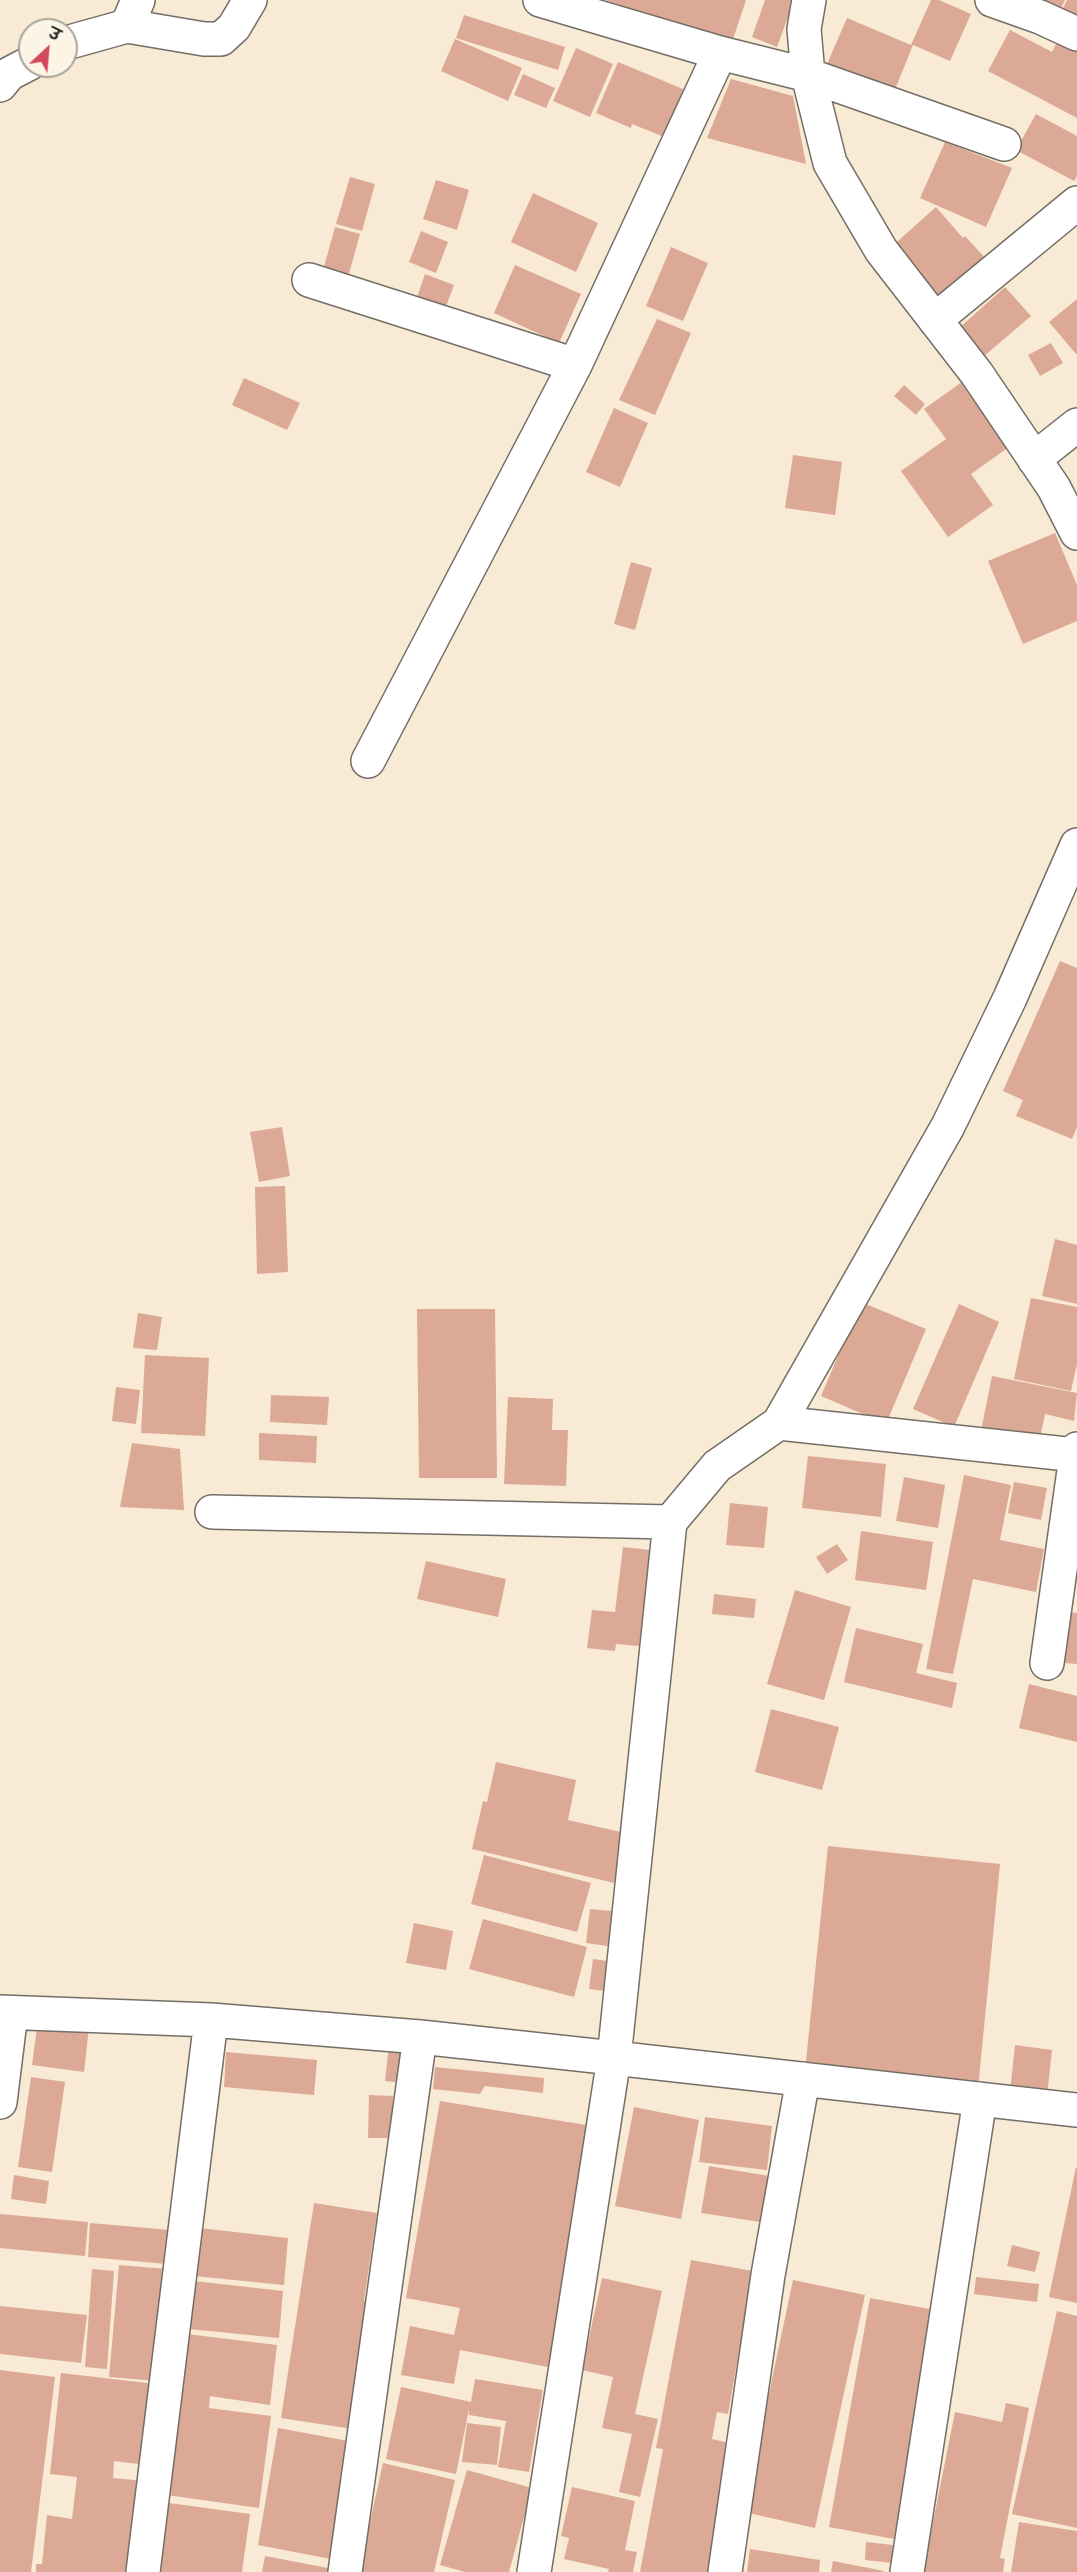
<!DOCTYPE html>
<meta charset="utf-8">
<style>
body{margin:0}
#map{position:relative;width:1077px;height:2572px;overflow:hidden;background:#f8ead4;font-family:"Patrick Hand","Playpen Sans Deva",sans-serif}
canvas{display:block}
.north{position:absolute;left:18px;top:18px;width:60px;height:60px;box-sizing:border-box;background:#fcf5e5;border:2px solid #a8a49b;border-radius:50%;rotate:26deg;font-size:16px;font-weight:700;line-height:24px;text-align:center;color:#2b2b2b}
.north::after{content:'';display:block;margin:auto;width:21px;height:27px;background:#d1495b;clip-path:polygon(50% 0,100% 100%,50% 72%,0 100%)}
</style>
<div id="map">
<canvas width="1077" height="2572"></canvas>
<div class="north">उ</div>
</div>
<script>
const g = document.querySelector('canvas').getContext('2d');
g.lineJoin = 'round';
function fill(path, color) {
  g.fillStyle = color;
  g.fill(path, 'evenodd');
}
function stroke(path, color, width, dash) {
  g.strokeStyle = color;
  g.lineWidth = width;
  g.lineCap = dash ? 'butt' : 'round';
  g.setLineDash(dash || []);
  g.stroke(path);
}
fill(new Path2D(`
 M605,0H746L732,42Z
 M765,0H794L777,47L752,37Z
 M931,0H939L971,14L950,61L913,45L894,92L827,64L847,18L911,45Z
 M1028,0H1065L1058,14Z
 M1067,0H1077V22L1060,14Z
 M464,15L565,47L558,70L456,38Z
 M1010,30L1052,52L1059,38L1077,47V118L988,71Z
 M455,39L522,68L508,101L441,71Z
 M576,48L613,64L590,117L553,101Z
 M618,62L695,94L674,141L632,124L631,128L596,113Z
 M523,74L555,88L546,108L514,95Z
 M731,79L793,96L806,164L707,138Z
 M1036,114L1077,136V176L1074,181L1016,150Z
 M945,142L1012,168L986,227L920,198Z
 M350,177L375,184L362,231L336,224Z
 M436,180L469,190L457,230L423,219Z
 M533,193L598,223L576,272L511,242Z
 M936,207L963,238L965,236L986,259L937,302L890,248Z
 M335,227L360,234L347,281L322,274Z
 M421,231L448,242L436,273L409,262Z
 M671,247L708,263L683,321L646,306Z
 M515,265L581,294L559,343L494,313Z
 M425,274L454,285L443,314L415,303Z
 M1005,287L1031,316L983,357L958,329Z
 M1077,299V353L1076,354L1049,322Z
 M657,319L691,333L655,415L619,400Z
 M1051,343L1063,363L1040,376L1028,355Z
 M969,377L1016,442L971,474L993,505L948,537L901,471L946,439L924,409Z
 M244,378L300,403L287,430L232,405Z
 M904,385L925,404L916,415L894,396Z
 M614,408L648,423L620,487L586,472Z
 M793,455L842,462L835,515L785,508Z
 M1055,533L1077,585V621L1023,644L988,561Z
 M631,562L652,568L635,630L614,624Z
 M1060,961L1077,968V1127L1072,1139L1016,1116L1023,1100L1003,1091Z
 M282,1127L290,1176L259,1182L250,1132Z
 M285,1186L288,1272L257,1274L255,1187Z
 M1055,1239L1077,1245V1304L1042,1296Z
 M1031,1298L1077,1307V1364L1071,1391L1014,1379Z
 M861,1302L926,1329L886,1424L821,1396Z
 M959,1304L999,1322L954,1427L913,1409Z
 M417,1309H495L497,1478H419Z
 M138,1313L162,1317L157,1350L133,1348Z
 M145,1355L209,1358L205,1436L141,1433Z
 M992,1376L1077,1393L1074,1421L1045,1414L1039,1443L981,1431Z
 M116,1387L140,1390L136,1424L112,1421Z
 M271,1395L329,1397L327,1425L270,1422Z
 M508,1397L553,1399L552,1430H568L566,1486L504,1484Z
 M259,1433L317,1436L316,1463L259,1460Z
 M132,1443L180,1449L184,1510L120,1507Z
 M808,1456L886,1464L881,1517L802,1508Z
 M964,1475L1011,1485L1000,1540L1044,1549L1036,1592L973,1579L953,1674L926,1669Z
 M904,1477L945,1485L938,1528L896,1521Z
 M1014,1482L1047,1488L1041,1520L1008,1513Z
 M730,1503L768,1507L764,1548L726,1545Z
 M861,1531L933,1542L926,1590L855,1580Z
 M837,1544L848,1560L827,1574L816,1557Z
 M623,1547L651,1550L639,1646L616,1644L615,1651L587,1648L592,1610L615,1612Z
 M426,1561L506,1579L498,1617L417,1599Z
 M795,1590L851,1607L824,1700L767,1684Z
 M714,1594L756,1599L754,1618L712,1614Z
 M1069,1612L1077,1613V1664L1064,1663Z
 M856,1628L923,1644L916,1673L957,1683L952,1708L844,1682Z
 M1029,1684L1077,1696V1742L1019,1728Z
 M771,1709L839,1727L822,1790L755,1772Z
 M496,1762L576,1780L568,1820L625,1833L614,1883L472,1849L483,1801L487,1802Z
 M828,1846L1000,1864L978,2089L805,2071Z
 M484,1855L591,1883L577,1932L471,1904Z
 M590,1909L612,1911L608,1946L586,1943Z
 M483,1919L587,1947L574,1997L469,1969Z
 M414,1923L453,1931L446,1970L406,1963Z
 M593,1959L616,1962L612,1992L589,1989Z
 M38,2020L89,2027L84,2072L32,2065Z
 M390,2037L412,2041L407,2083L385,2081Z
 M1015,2045L1052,2050L1047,2096L1010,2092Z
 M226,2052L317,2060L314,2095L224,2087Z
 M435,2067L544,2078L543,2093L485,2086L480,2094L433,2089Z
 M31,2077L65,2082L52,2172L18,2167Z
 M369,2095L393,2096L391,2138H368Z
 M440,2101L592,2126L553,2368L460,2350L454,2384L401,2375L410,2326L454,2335L460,2308L406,2298Z
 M634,2107L699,2120L681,2219L615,2206Z
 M705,2117L772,2126L767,2170L699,2162Z
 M709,2166L775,2177L767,2223L701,2213Z
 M1076,2167L1077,2168V2303L1049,2297Z
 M14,2175L49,2181L46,2204L11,2199Z
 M314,2203L377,2213L364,2301L373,2302L359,2430L281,2418Z
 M0,2214L88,2222L85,2256L0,2248Z
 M90,2223L181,2231L178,2265L88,2257Z
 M199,2228L288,2238L284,2285L194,2276Z
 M1012,2245L1040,2252L1035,2272L1007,2266Z
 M691,2260L753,2271L728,2414L717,2412L712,2439L729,2443L709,2572H640L663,2449L656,2448Z
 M119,2265L167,2269L157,2381L109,2377Z
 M92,2269L114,2271L107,2369L85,2367Z
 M976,2277L1039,2284L1037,2302L974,2294Z
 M602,2278L662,2291L635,2414L658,2419L640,2497L619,2492L632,2434L602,2428L613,2377L582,2370Z
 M793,2280L865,2295L815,2528L744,2512Z
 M194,2281L283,2291L279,2338L189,2329Z
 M870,2298L935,2310L894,2539L829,2527Z
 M0,2306L87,2315L81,2363L0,2354Z
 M1057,2311L1077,2316V2528L1012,2514Z
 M187,2334L277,2345L270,2405L210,2396L209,2408L271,2416L259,2508L167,2495Z
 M0,2370L55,2377L31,2572H0Z
 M61,2373L156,2384L150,2435L142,2434L139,2464L114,2461L113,2478L146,2481L136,2572H36V2564H42L47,2515L72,2519L77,2477L50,2474Z
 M475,2379L543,2390L529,2472L498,2467L506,2421L469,2415V2409L456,2474L386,2459L401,2387L471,2402Z
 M1006,2403L1029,2408L1000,2558L1005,2559L1003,2572H923L955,2412L1002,2422Z
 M467,2423L501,2427L497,2465L462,2462Z
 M278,2428L354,2442L336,2560L258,2545Z
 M383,2463L455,2480L434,2572H359Z
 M467,2470L532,2488L509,2572H465L440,2565Z
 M572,2487L635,2501L625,2550L637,2552L633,2572H608L609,2569L564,2559L569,2538L561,2536Z
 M169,2503L250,2514L242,2572H159Z
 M1019,2522L1077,2531V2572H1011Z
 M866,2542L893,2545L892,2563L865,2560Z
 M750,2549L820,2560L819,2572H747Z
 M265,2556L333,2569L332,2572H262Z
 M833,2561L884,2571V2572H831Z`), '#dca997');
const minor = new Path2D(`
 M540,0L720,53L808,75L1004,144
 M809,0L804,29L808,75L830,163L881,250L977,374L1054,488L1077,533
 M992,0L1040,17L1077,34
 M127,26L204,39H221L234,27L250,0
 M66,43L127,26L138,0
 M0,85L9,74L30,63
 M309,280L575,365
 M935,320L1077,203
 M1034,459L1077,425
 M368,761L575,365L720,53
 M1077,845L1010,998L948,1126L779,1423L1077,1455
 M779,1423L717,1466L670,1522L614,2058L1077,2110
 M212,1512L670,1522
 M1047,1663L1077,1449
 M0,2012L211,2020L420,2037L614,2058L534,2572
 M0,2102L11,2013
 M143,2572L211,2020
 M345,2572L420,2037
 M725,2572L768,2275L803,2079
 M907,2572L980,2099`);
stroke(minor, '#736e66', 36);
stroke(minor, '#fff', 33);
</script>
